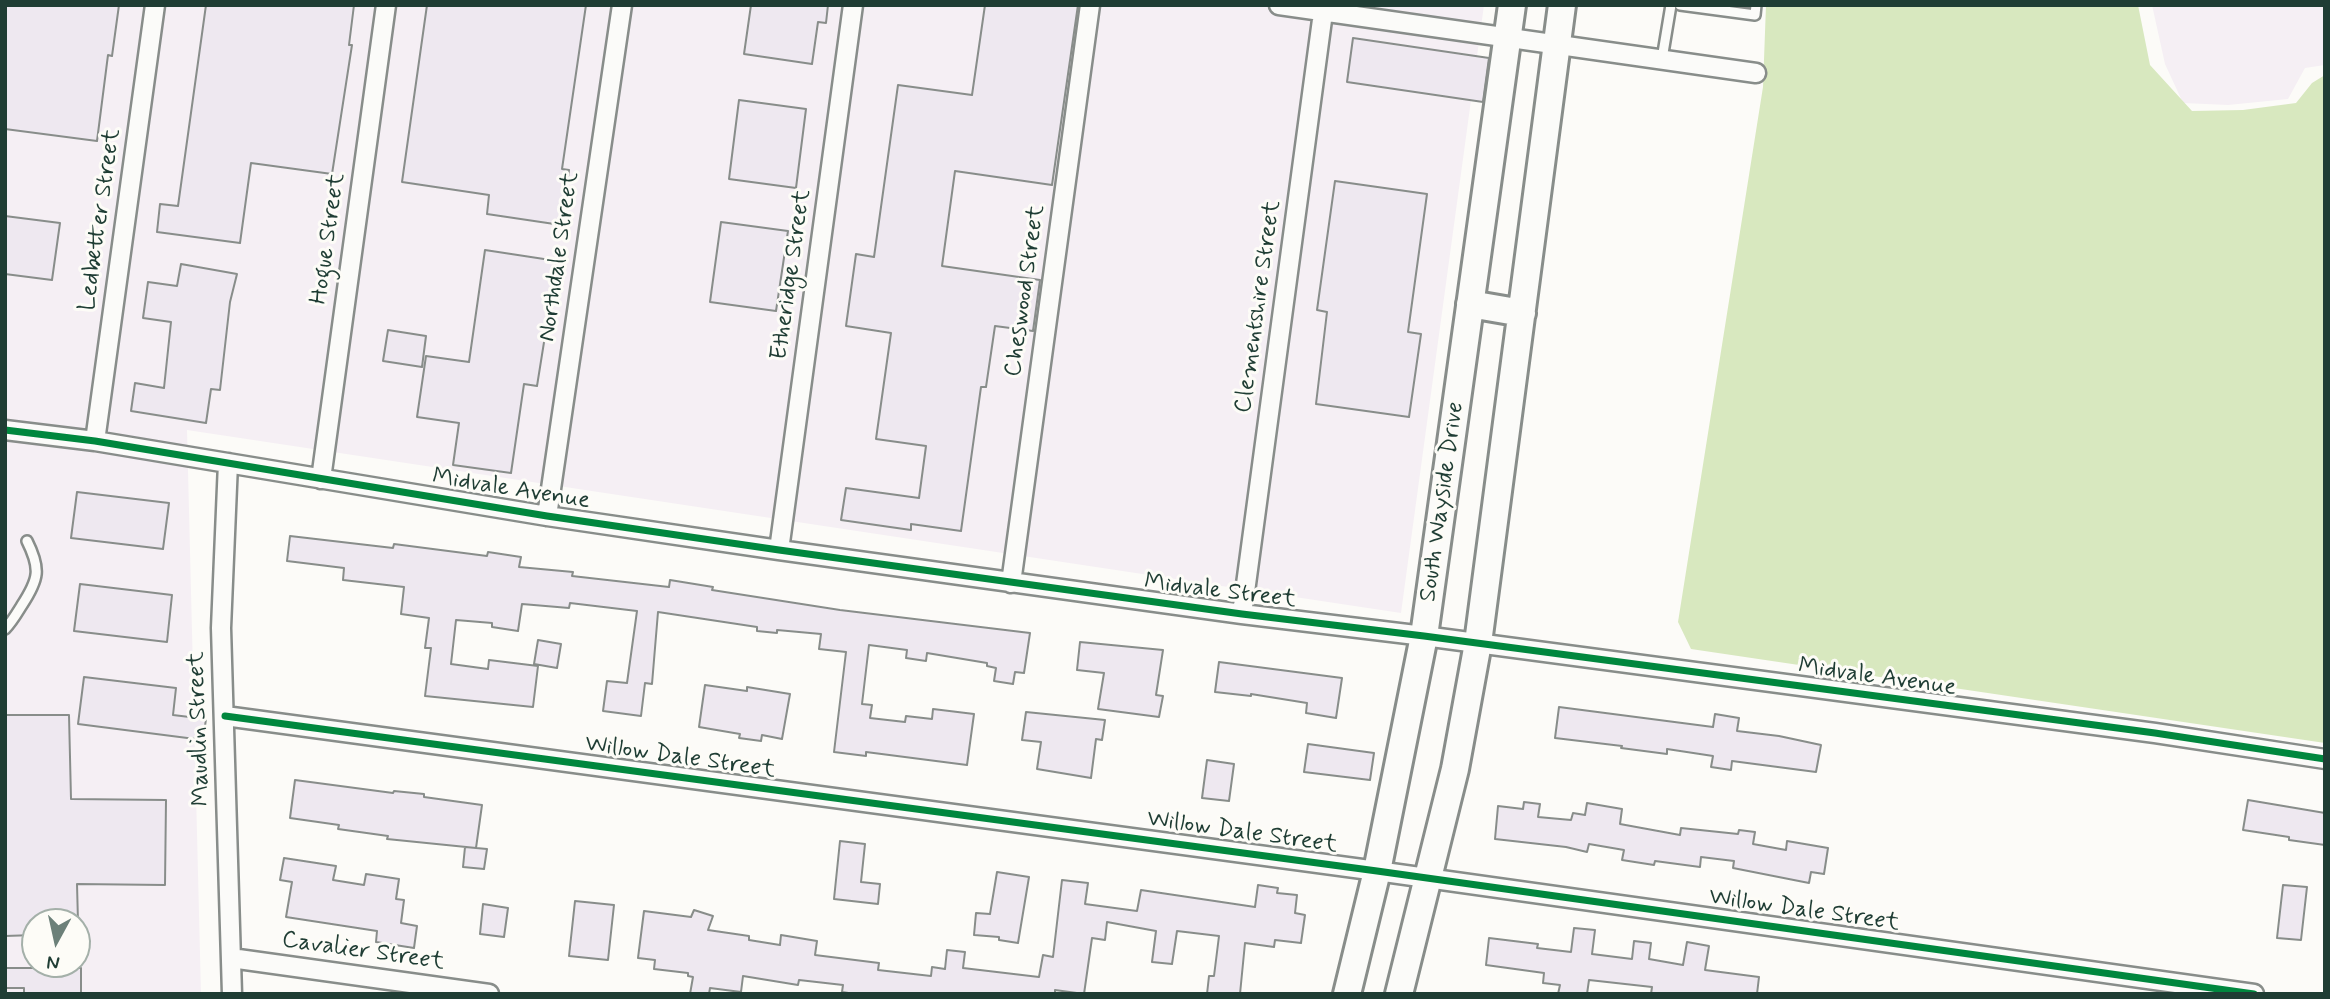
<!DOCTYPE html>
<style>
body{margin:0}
#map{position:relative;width:2330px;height:999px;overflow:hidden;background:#fcfbf8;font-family:Mynerve,sans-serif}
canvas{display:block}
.frame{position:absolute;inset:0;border:7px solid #1f3d34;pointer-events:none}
.north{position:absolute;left:21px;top:908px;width:70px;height:70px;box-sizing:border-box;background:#fdfcf7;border:2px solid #a4b0a9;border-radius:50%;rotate:188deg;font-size:19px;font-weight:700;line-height:28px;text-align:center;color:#1f3d34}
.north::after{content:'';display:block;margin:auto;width:24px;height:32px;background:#6c8079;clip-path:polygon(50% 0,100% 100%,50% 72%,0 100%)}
</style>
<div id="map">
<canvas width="2330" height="999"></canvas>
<div class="frame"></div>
<div class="north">N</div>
</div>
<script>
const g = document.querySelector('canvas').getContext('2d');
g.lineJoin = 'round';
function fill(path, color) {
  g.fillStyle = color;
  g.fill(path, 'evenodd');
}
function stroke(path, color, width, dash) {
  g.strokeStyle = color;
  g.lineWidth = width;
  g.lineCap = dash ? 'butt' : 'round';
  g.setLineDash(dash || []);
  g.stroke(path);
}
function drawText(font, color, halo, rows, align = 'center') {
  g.font = font + ' Mynerve,sans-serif';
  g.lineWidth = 6;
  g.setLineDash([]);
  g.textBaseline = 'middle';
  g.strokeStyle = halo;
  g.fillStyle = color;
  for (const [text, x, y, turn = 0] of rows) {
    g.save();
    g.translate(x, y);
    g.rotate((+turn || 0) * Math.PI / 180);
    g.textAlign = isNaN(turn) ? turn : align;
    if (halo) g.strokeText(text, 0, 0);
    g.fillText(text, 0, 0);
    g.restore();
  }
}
fill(new Path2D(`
 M5,5H1484L1401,613L187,430L201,994H5ZM35,922H77V964H35Z
 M2152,5H2325V65L2305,68L2288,99L2228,105L2183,103L2165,64Z`), '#f5eff4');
fill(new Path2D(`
 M1766,5H2138L2150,65L2192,111L2243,110L2296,103L2312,83L2325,75V743L1691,649L1678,622L1763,87Z`), '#d8e8bf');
const building = new Path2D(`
 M5,5H119L112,56L108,55L97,141L5,129Z
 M206,5H354L349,45H352L332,174L251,163L240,243L157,232L160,204L178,206Z
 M427,5H586L562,169L569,170L561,225L487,214L489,195L402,182Z
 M751,5H828L826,23L818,22L812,64L744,54Z
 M985,5H1078L1052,185L955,171L942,266L1040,280L1033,331L995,326L986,387H981L961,531L911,524V530L841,520L846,488L919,498L926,446L876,439L891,333L846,326L856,254L874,257L898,85L972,95Z
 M1353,38L1489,58L1483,102L1347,82Z
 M739,100L806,109L796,188L729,179Z
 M1335,181L1427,194L1408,332L1421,334L1409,417L1316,404L1327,312L1317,310Z
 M5,216L60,223L52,280L5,274Z
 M721,222L788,231L776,311L710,302Z
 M485,250L557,261L537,386L524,384L511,473L453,465L459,423L417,417L426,356L469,362Z
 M181,264L237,274L230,302L220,390L211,389L206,423L131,411L135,383L164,388L171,322L143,318L148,282L177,286Z
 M388,330L426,336L422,367L383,361Z
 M77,492L169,503L163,549L71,538Z
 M290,536L393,548L394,544L487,556L488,552L521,557L519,567L573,572L572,576L669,587L670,580L713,587L712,590L840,610L1030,633L1024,673L1015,672L1013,684L994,681L996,668L987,666V663L927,653L926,661L906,658L907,650L869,645L862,704L872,705L870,718L905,722L906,716L932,719L933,709L974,714L967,765L866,752V756L834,752L846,652L819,649L821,634L777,630V633L757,631V627L658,612L652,684L645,683L641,716L603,711L607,681L627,683L637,611L570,603L569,608L522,604L518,631L492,627V623L456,620L451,664L488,669L489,660L538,666L533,707L425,696L431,648H425L429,618L401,614L404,587L343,580L344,568L287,561Z
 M80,584L172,595L167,642L74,631Z
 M538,640L561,644L557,668L534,664Z
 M1080,642L1163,650L1156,695L1163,696L1159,717L1098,709L1104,673L1077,670Z
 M1219,662L1342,678L1336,718L1306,713L1307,703L1251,694V696L1215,692Z
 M84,677L176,688L173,715L206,719L203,740L78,724Z
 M705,685L747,691V687L790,694L782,739L762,735L761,741L739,738L740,734L699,727Z
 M1559,707L1713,727L1715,714L1739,718L1737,731L1779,736L1821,745L1816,772L1732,761L1731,770L1711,767L1713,756L1667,749V754L1621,748L1622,746L1555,738Z
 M1026,712L1105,720L1102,740L1096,739L1091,778L1037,769L1041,742L1022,740Z
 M5,715H69L71,799L166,800L165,885L77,884L78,922H35V935L5,936Z
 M1308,744L1374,753L1370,780L1304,772Z
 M1207,760L1234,764L1229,801L1202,798Z
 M295,780L393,793L394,791L424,794V797L482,805L476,848L387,839L388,836L338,829L339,825L290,818Z
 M2248,800L2325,813V845L2289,840V837L2243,830Z
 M1524,802L1540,804L1538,817L1571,820L1573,813L1585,815L1587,803L1622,809L1620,824L1680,835L1681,828L1738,834L1739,830L1755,832L1753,844L1786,850L1787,841L1828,848L1824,874L1811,872L1809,883L1733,868L1734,861L1701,857L1700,867L1655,861L1654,865L1622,860L1624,850L1589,844L1587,852L1566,847L1495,839L1498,806L1523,809Z
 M840,841L865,844L861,882L880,884L878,904L834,899Z
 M465,847L487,849L484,869L463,867Z
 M284,858L336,866L333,880L364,885L366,874L399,879L396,899L404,900L401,923L417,926L414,948L376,942L377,931L286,917L292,882L280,880Z
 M997,872L1029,877L1018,943L999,940V937L974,935L976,913L990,914Z
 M1062,880L1088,883L1085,904L1137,911L1141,890L1255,907L1258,885L1278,888L1277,893L1297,895L1295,913L1305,915L1301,943L1275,940L1274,947L1245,943L1240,994H1207L1209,976H1214L1219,936L1177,931L1172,964L1152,962L1156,931L1107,922L1105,940L1092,938L1084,994L1055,990V994H855L842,992L843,985L799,980L798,985L743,976L741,992L710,988L709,994H690L693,977L688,976V973L654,969L655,960L638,958L644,911L691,917L694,910L713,916L708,930L749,936V940L780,945L781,935L817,941L815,955L879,963L878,970L931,976L932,967L945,969L947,950L965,952L963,968L1039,977L1043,955L1053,957Z
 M2283,885L2307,887L2301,940L2277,938Z
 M575,901L614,905L608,960L569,956Z
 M483,904L508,908L504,937L480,934Z
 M1574,928L1595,930L1592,954L1632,959L1634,941L1651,943L1649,959L1683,965L1687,942L1709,946L1705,970L1759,977L1757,994H1651L1652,987L1589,980L1587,994H1558L1560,985L1543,983L1544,973L1486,965L1489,938L1538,944L1537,948L1571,952Z
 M5,968H81V994H24V988H5Z`);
fill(building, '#eee8f0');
stroke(building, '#888d8a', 2);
const lane = new Path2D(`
 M1680,5L1755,15L1756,5
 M1662,59L1671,5
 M5,629C12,622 17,613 22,605C39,579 41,569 27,541`);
const street = new Path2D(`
 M1279,5L1756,73
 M5,430L95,441L547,516L779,550L1242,614L1424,636L2155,733L2325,759
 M95,441L155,5
 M228,463L221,628L232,994
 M321,479L386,5
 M547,516L622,5
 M779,550L853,5
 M1011,583L1090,5
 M1242,614L1324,5
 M225,716L1377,871L2254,994
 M231,958L489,994`);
const secondary = new Path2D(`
 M1470,304L1522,313
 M1347,994L1377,871L1424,636L1512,5
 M1399,994L1455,769L1478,643L1562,5`);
stroke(lane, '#888d8a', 14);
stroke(street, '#888d8a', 23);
stroke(secondary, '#888d8a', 32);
stroke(lane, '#fbfbf9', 9);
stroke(street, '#fbfbf9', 18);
stroke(secondary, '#fbfbf9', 26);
stroke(new Path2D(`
 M5,430L95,441L547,516L779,550L1242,614L1424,636L2155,733L2325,759
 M225,716L1377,871L2254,994`), '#00873e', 7);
drawText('24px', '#1f3d34', '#fdfcf7', [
 ["Ledbetter Street",101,220,-82],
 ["Hogue Street",329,239,-82],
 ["Northdale Street",560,257,-82],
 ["Etheridge Street",792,275,-82],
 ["Cheswood Street",1026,291,-82],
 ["Clementshire Street",1259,307,-82],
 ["Midvale Avenue",511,490,9],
 ["South Wayside Drive",1443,502,-82],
 ["Midvale Street",1220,592,7],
 ["Midvale Avenue",1877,678,8],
 ["Maudlin Street",200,729,-92],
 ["Willow Dale Street",680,758,8],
 ["Willow Dale Street",1242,833,8],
 ["Willow Dale Street",1804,911,8],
 ["Cavalier Street",363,952,8]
]);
</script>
